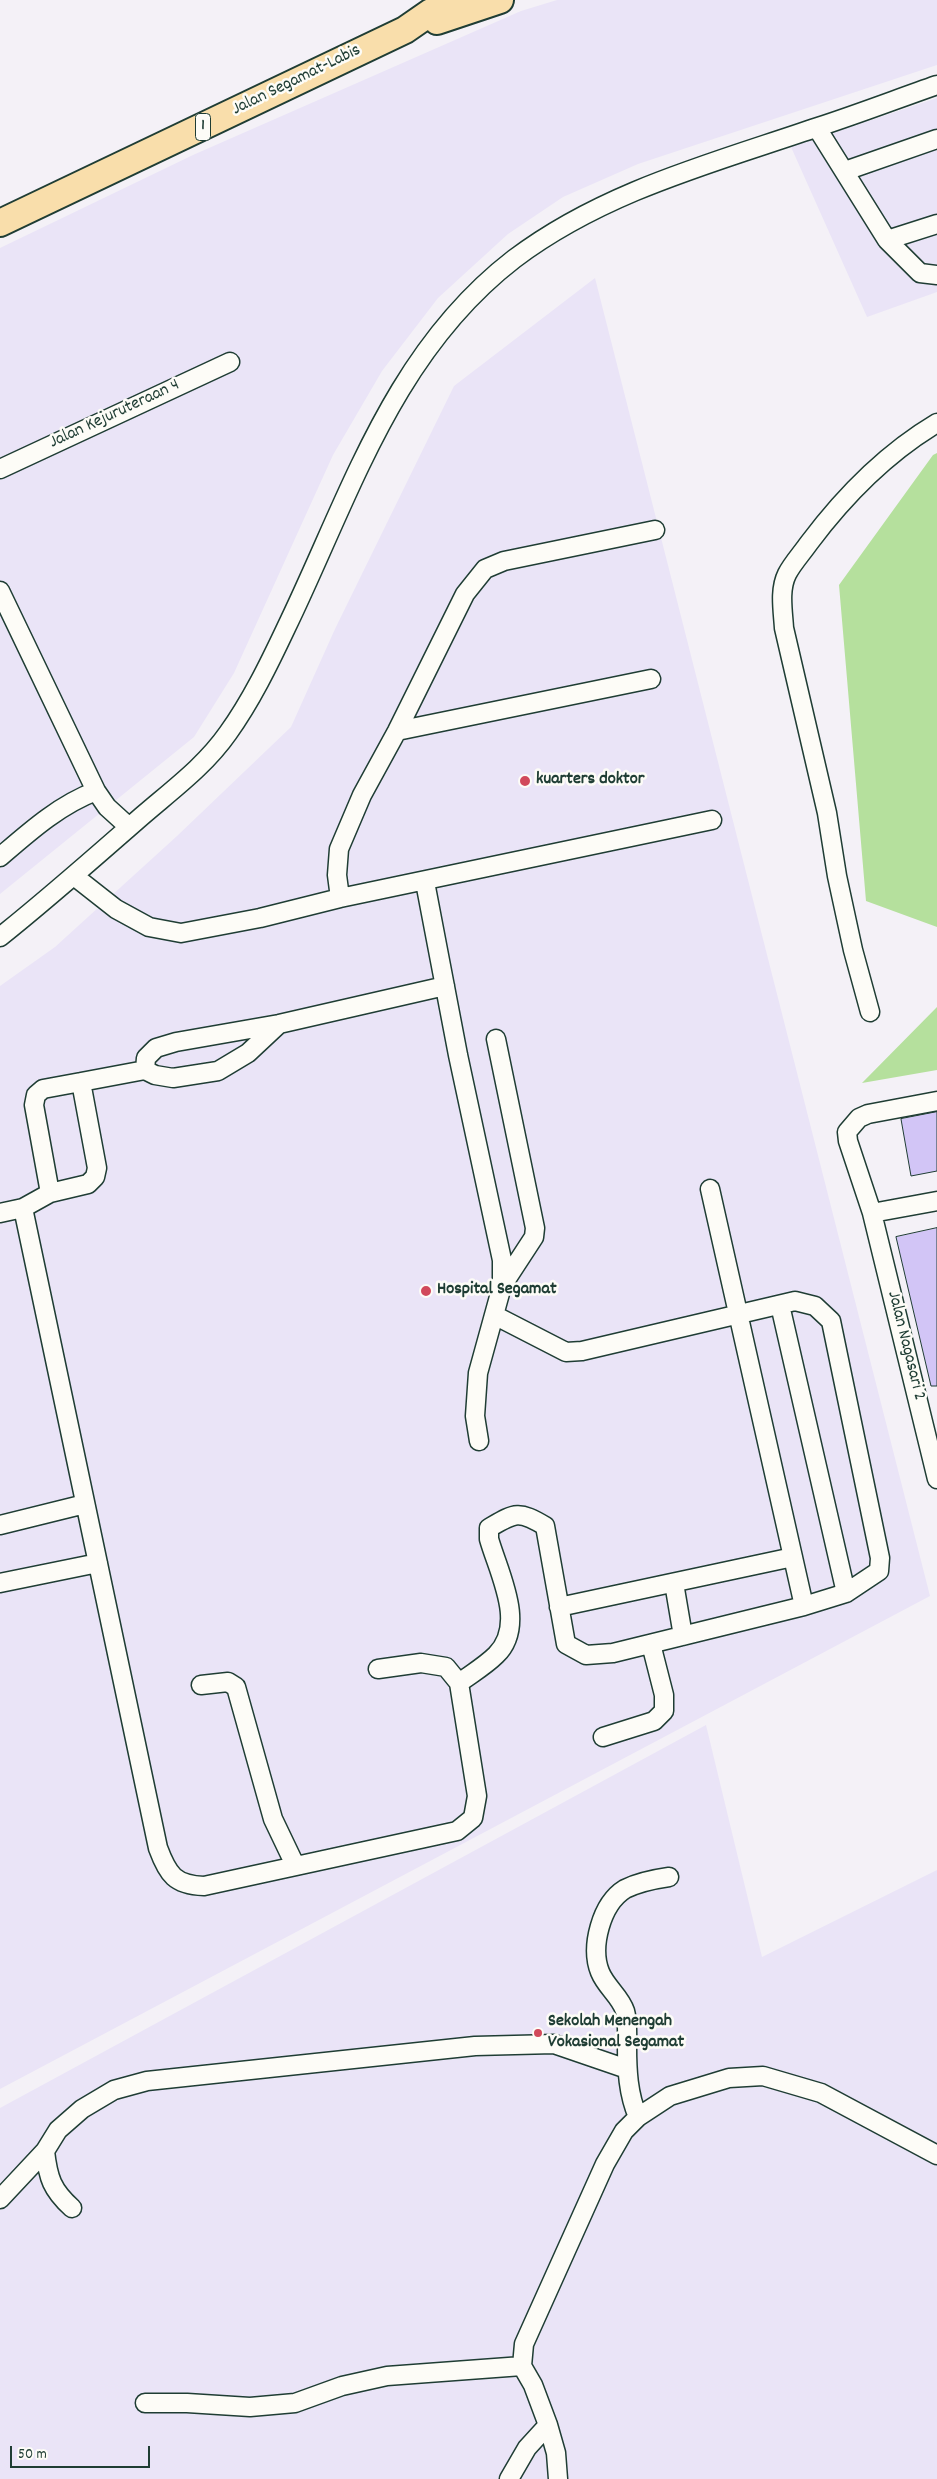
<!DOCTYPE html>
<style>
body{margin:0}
#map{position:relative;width:937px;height:2479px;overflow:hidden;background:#f4f1f7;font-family:Dekko,sans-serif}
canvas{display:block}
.scale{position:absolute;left:10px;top:2446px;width:140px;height:22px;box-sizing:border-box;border:2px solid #1f3d34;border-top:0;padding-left:6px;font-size:15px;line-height:18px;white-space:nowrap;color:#1f3d34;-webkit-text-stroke:4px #fdfcf7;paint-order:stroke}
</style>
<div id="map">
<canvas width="937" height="2479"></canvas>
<div class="scale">50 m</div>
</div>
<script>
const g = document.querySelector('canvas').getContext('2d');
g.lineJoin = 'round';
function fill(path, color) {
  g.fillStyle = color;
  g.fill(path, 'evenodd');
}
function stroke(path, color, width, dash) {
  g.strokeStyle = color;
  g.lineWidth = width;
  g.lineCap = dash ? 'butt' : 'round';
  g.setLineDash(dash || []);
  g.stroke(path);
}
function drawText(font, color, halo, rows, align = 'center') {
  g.font = font + ' Dekko,sans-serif';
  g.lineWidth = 5;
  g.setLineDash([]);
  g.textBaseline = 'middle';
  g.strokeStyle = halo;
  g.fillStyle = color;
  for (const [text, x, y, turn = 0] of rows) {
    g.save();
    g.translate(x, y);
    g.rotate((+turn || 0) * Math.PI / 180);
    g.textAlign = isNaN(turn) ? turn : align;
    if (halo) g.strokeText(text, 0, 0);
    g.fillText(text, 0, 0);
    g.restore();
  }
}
fill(new Path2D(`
 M557,0H937V65L638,164L563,197L508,234L438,298L382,371L333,455L234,673L194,737L0,894V248L193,155L521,11Z
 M937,98V292L867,317L791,147Z
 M595,278L930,1596L0,2089V986L55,947L177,836L291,727L335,629L454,386Z
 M706,1725L762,1957L937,1870V2479H0V2108Z`), '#eae4f7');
fill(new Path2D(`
 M937,453V927L866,901L839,585L933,455Z
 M937,1007V1070L862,1083Z`), '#b5e09d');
const building = new Path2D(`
 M937,1112V1171L911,1176L901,1119Z
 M937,1228V1386H931L896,1237Z`);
fill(building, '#d2c5f6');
stroke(building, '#1f3d34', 1);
const minor = new Path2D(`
 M817,128L887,240L937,224
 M845,171L937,139
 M887,240L920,273L937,275
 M0,469L230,362
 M0,591L96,791L107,807L129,827
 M397,731L651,679
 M0,857C29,832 59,805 96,791
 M74,876L116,909L149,927L181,933L260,918L340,898L712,820
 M425,882L458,1055L502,1260V1286L478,1373L475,1416L479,1441
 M340,898L337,875L339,849L362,795L397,731L465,594L485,569L504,561L655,530
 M0,937C49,898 95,857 142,816C172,790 205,766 228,733C251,701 269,664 286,628C350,496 392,353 514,259C604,191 713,163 818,127C858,114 897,99 937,85
 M870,1012L853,950L837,876L827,813L784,628C783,611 779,590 787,574C792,564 802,553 809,543C845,495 885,454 937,423
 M279,1024L248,1053L218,1071L173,1078L155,1075L145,1070L146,1058L156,1048L176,1042L279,1024L445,986
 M496,1039L535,1228L534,1237L502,1286
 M937,1101L868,1114L859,1118L847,1132L848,1141L872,1213L937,1479
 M710,1189L804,1606
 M50,1193L34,1105L36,1095L43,1089L81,1082
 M23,1208L158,1848C168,1875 175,1885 204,1886L457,1831L473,1818L477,1796L459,1683L446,1667L421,1663L378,1669
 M0,1213L23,1208L50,1193L88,1184L95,1177L97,1168L81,1082L145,1070
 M872,1213L937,1201
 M780,1305L846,1593
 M0,1525L85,1504
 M0,1583L98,1563
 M674,1583L683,1636
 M559,1607L793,1557
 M459,1683C471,1674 485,1666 496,1655C527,1625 499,1574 489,1539V1528C515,1513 518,1510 545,1526L566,1644L586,1655L613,1653L804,1606L846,1593L879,1571L880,1558L831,1321L815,1306L795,1301L582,1351L566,1352L494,1315
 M201,1685L228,1682L236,1687L273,1819L295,1865
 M603,1737L654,1721L664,1711V1695L651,1644
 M638,2117C628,2094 627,2070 627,2045C627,2035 628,2021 625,2011C620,1996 606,1987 600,1972C590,1947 601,1904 625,1889C639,1882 655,1879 669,1877
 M45,2151C48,2178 52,2190 72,2208
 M0,2199L45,2151L58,2130L82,2109L114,2090L147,2081L475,2046L554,2044L627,2069
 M145,2403H187L250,2407L295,2403L342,2386L387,2376L522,2366
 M509,2479L527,2448L548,2425
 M558,2479L556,2453L548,2425L533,2385L522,2366L524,2344L605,2164L624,2131L638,2117L670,2096L729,2078L763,2076L821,2093L937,2155`);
const highway = new Path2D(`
 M437,21L500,0
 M0,223L405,30L431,12L457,0`);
stroke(minor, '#1f3d34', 21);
stroke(highway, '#1f3d34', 30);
stroke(minor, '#fdfcf7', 18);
stroke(highway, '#f9deab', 26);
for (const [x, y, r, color] of [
 [525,781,6,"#d1495b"],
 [426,1291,6,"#d1495b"],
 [538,2033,5,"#d1495b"]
]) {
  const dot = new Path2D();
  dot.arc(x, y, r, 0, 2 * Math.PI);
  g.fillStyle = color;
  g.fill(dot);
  stroke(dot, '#fdfcf7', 2);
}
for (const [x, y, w] of [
 [203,127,15]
]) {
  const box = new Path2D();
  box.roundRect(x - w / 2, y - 13.5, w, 27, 4);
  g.fillStyle = '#fdfcf7';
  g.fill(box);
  stroke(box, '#1f3d34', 1);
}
drawText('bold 16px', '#1f3d34', null, [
 ["1",203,127]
]);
drawText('18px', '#1f3d34', '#fdfcf7', [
 ["Jalan Segamat-Labis",297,81,-26],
 ["Jalan Kejuruteraan 4",115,415,-25],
 ["Jalan Nagasari 2",905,1346,76]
]);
drawText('bold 18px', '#1f3d34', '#fdfcf7', [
 ["kuarters doktor",536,781],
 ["Hospital Segamat",437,1291],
 ["Sekolah Menengah",548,2023],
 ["Vokasional Segamat",548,2044]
], 'left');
</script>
